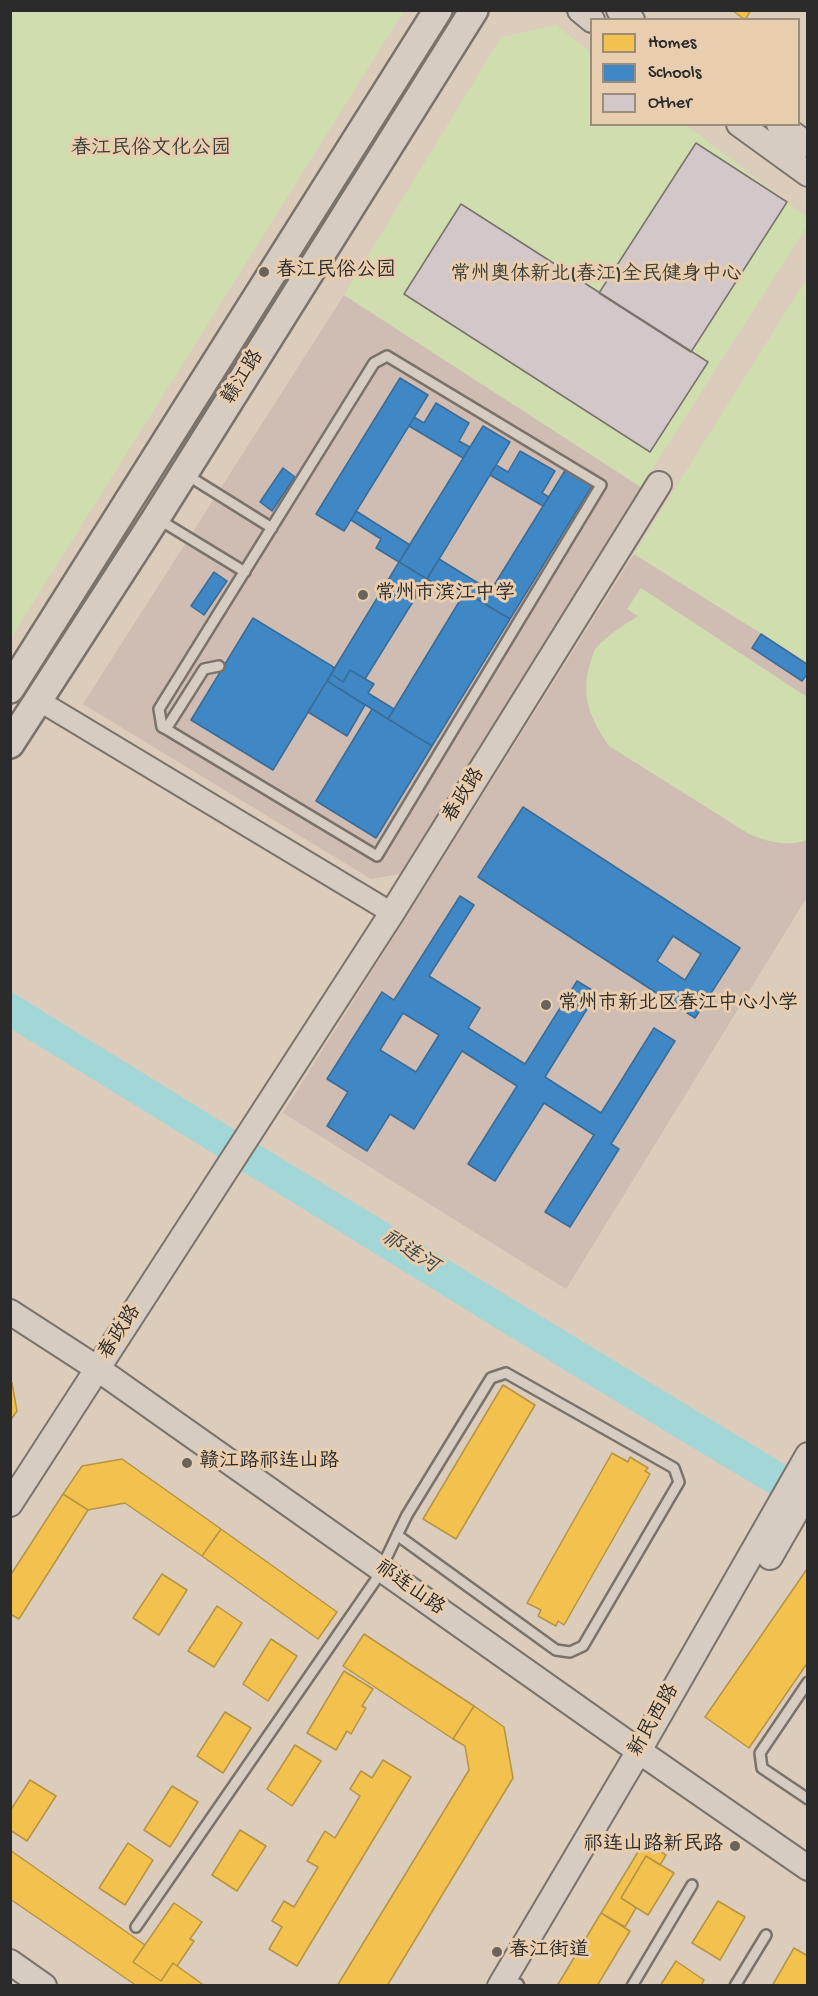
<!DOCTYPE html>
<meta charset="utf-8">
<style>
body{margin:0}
#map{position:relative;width:818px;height:1996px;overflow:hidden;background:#dbccbc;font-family:"Gochi Hand",sans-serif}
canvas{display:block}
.frame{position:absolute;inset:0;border:12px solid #2b2b2b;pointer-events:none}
.legend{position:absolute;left:590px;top:18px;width:210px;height:108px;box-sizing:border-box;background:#e8cdaf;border:2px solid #9c8c7a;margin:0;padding:8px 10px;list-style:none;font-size:18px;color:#2b2b2b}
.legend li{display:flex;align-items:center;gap:12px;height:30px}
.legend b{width:30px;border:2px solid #9c8c7a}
</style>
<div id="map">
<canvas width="818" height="1996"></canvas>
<div class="frame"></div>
<ul class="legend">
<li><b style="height:16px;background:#f2c14e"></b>Homes</li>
<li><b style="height:16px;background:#3f88c5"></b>Schools</li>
<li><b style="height:16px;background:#d2c7c9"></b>Other</li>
</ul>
</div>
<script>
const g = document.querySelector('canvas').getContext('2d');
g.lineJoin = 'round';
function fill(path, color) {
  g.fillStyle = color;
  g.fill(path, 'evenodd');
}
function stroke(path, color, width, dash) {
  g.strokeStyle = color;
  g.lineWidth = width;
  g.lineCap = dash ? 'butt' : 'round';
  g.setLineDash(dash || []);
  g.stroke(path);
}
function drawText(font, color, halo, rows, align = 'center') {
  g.font = font + ' "Gochi Hand","LXGW WenKai TC",sans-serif';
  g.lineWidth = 6;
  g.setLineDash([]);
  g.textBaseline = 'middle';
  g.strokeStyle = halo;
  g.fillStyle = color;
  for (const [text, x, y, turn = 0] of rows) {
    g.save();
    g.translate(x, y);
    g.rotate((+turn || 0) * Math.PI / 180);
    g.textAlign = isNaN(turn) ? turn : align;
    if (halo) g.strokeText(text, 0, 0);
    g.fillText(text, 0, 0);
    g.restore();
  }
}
fill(new Path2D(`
 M344,295L641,487L400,874L371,879L83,704Z
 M634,554L807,662V897L566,1289L283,1113Z`), '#cfbcb2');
fill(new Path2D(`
 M11,10L404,11L11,638L10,11Z
 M556,25L591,52L592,124L686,125L807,217V226L641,487L344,295L501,37Z
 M807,278V662L634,554Z
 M641,588L807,697V840C787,847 768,842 749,834L609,746C591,720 580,696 590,664C592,658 593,651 597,647C609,634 624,625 638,616L627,609Z`), '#cfddaf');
fill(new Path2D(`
 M10,991L261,1146L807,1478V1516C540,1358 276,1191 11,1029Z`), '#a2d6d7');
const homes = new Path2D(`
 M732,10H751L745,20Z
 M10,1382L12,1383L17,1411L10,1421Z
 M503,1385L535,1405L456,1539L423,1519Z
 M612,1453L628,1462L630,1457L648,1468L645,1471L650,1474L564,1625L558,1621L556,1626L538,1616L541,1610L527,1603Z
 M122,1459L221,1529L202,1556L125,1503L88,1510L63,1494L82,1466Z
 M63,1494L88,1510L19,1619L10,1614V1576Z
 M221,1529L337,1612L318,1639L202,1556Z
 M807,1569L808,1662L749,1748L705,1717Z
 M162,1574L187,1590L159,1635L133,1618Z
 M217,1606L242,1623L214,1667L188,1651Z
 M364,1634L474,1706L453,1739L343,1666Z
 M271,1639L297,1656L268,1701L243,1684Z
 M344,1671L373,1689L362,1706L366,1708L351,1734L347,1731L336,1750L307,1733Z
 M474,1706L504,1727L513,1778L387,1986H337L469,1770L465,1746L453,1739Z
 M225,1712L251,1728L223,1773L197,1756Z
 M295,1745L321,1761L292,1806L267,1789Z
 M383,1760L411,1777L297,1966L269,1949L282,1927L272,1921L284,1901L294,1907L318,1867L307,1861L325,1831L335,1838L360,1796L350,1789L361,1771L372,1778Z
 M30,1780L56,1796L27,1841L10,1830V1811Z
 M172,1786L198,1802L170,1847L144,1830Z
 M240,1830L266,1846L237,1891L212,1875Z
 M644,1842L666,1855L660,1865L646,1856L621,1898L636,1908L625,1927L601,1913Z
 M128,1843L153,1860L125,1905L99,1888Z
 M10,1850L145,1945L133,1962L161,1981L173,1963L205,1986H137L10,1899Z
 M646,1856L674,1873L648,1915L621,1898Z
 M718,1901L745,1917L720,1960L692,1943Z
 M174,1903L202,1922L190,1939L194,1941L177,1966L173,1963L161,1981L133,1962Z
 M601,1913L630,1931L597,1986H557Z
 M794,1948L808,1956V1986H772Z
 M676,1961L704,1980L701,1986H660Z`);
fill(homes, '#f2c14e');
stroke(homes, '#b69444', 1.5);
const schools = new Path2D(`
 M400,378L428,395L344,531L316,514Z
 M436,403L469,423L459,441L470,447L463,458L409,426L414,417L424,423Z
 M483,426L510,442L427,579L399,562Z
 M520,451L555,471L542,493L549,497L543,506L490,475L496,465L508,472Z
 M283,468L295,477L272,511L260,502Z
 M566,469L592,486L510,619L483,603Z
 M356,511L410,545L399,562L376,548L381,539L351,520Z
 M439,559L491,591L483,603L465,592L461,600L427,579Z
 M399,562L427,579L365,679L350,670L343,682L331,674Z
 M214,572L227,581L204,615L191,606Z
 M465,592L510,619L432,746L388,719Z
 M253,618L335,668L273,770L191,720Z
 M761,634L808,665V673L802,681L752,648Z
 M350,670L374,684L368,693L394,709L388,719L327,681L331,674L343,682Z
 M327,681L365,705L347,736L308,712Z
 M372,709L432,746L376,838L316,801Z
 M523,807L740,948L695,1018L478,877ZM673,936L701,954L685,980L657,961Z
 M460,896L474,905L429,976L480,1008L468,1028L525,1064L577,981L597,993L545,1077L601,1113L654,1028L675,1041L611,1144L619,1149L570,1227L545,1212L594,1135L544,1103L495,1181L468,1164L517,1086L462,1051L414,1129L390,1114L367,1151L327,1126L348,1092L327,1079L382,992L394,1000ZM403,1013L439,1035L416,1072L380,1050Z`);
fill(schools, '#3f88c5');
stroke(schools, '#396c97', 1.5);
const building = new Path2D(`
 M696,143L787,202L691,352L599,293Z
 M461,204L708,362L650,452L404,294Z`);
fill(building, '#d2c7c9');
stroke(building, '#7a736c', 1.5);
const service = new Path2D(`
 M387,356L601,485L377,856L166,729L162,727L159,709L374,363Z
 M187,475L272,528
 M158,519L245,572
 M166,729L204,669L219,666
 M808,1682L760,1753L762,1768L808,1799
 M136,1927L375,1581C386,1559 396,1537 407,1515L491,1378L506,1373L674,1468L679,1482L583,1646L570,1652L556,1650L397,1535
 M518,1984L519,1986
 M632,1986L692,1885
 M735,1986L766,1935`);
const minor = new Path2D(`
 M38,700L392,913`);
const tertiary = new Path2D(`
 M580,10L592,20
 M619,10L632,20
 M739,124L808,174
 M779,124L808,145
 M10,1312L98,1369L636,1749L808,1868
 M10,1504L392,913L659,484
 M770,1557L808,1491
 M10,1962L44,1986
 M500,1986L633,1761L808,1455`);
const secondary = new Path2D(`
 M10,689L438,10
 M10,744L156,518L474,10`);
stroke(service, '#7a736c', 14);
stroke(minor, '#7a736c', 24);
stroke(tertiary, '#7a736c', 28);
stroke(secondary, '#7a736c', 32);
stroke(service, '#d6ccc1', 9);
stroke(minor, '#d6ccc1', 20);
stroke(tertiary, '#d6ccc1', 24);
stroke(secondary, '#d6ccc1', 27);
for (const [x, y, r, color] of [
 [264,272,6,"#69635e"],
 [363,595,6,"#69635e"],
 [546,1005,6,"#69635e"],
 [187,1463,6,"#69635e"],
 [735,1846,6,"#69635e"],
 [497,1952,6,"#69635e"]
]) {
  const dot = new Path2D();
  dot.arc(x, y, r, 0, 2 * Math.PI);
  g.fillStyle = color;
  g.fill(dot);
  stroke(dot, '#e8cdaf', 2);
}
drawText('20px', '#3a3e37', '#e8cdaf', [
 ["春江民俗文化公园",151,150],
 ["常州奥体新北(春江)全民健身中心",596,276]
]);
drawText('20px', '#2b2b2b', '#e8cdaf', [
 ["春江民俗公园",276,272],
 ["常州市滨江中学",375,595],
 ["常州市新北区春江中心小学",558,1005],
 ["赣江路祁连山路",199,1463],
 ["祁连山路新民路",723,1846,"right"],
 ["春江街道",509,1952]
], 'left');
drawText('20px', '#2b2b2b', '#e8cdaf', [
 ["赣江路",244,378,-58],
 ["春政路",465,796,-58],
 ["春政路",121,1333,-57],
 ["祁连山路",409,1589,35],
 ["新民西路",655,1721,-60]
]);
drawText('italic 21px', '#394547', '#e8cdaf', [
 ["祁连河",409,1253,32]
]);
</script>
